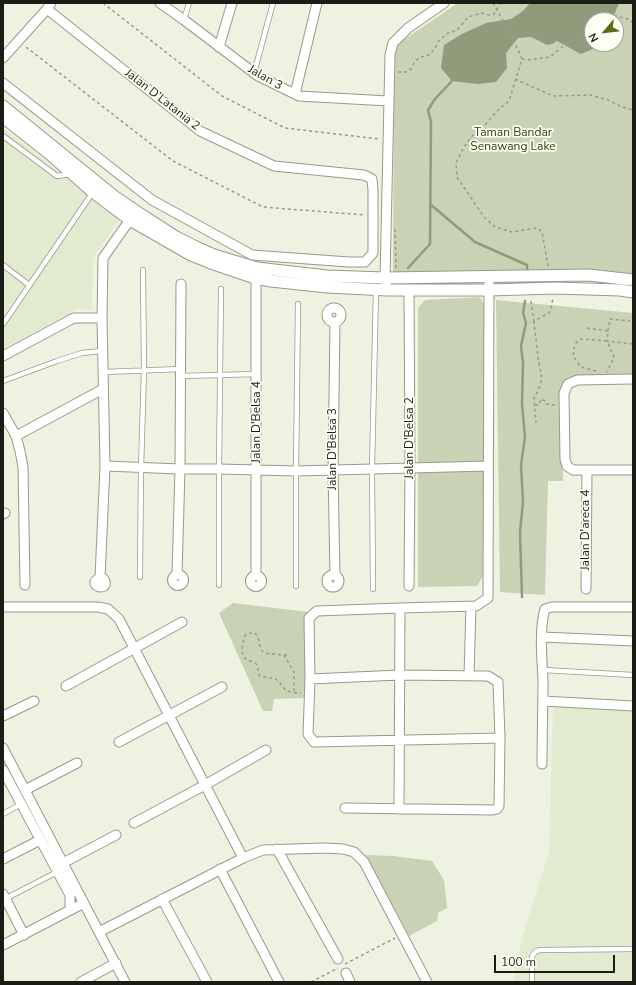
<!DOCTYPE html>
<meta charset="utf-8">
<style>
body{margin:0}
#map{position:relative;width:636px;height:985px;overflow:hidden;background:#edf3e0;font-family:"Nunito Sans",sans-serif}
canvas{display:block}
.frame{position:absolute;inset:0;border:4px solid #1b1c16;pointer-events:none}
.north{position:absolute;left:584px;top:12px;width:40px;height:40px;box-sizing:border-box;background:#fcfff4;border:1px solid #a2a49b;border-radius:50%;rotate:242deg;font-size:11px;font-weight:700;line-height:16px;text-align:center;color:#1b1c16}
.north::after{content:'';display:block;margin:auto;width:14px;height:18px;background:#5b6b16;clip-path:polygon(50% 0,100% 100%,50% 72%,0 100%)}
.scale{position:absolute;left:494px;top:955px;width:121px;height:18px;box-sizing:border-box;border:2px solid #1b1c16;border-top:0;padding-left:5px;font-size:12px;line-height:14px;white-space:nowrap;color:#1b1c16;-webkit-text-stroke:3px #fcfff4;paint-order:stroke}
</style>
<div id="map">
<canvas width="636" height="985"></canvas>
<div class="frame"></div>
<div class="north">N</div>
<div class="scale">100 m</div>
</div>
<script>
const g = document.querySelector('canvas').getContext('2d');
g.lineJoin = 'round';
function fill(path, color) {
  g.fillStyle = color;
  g.fill(path, 'evenodd');
}
function stroke(path, color, width, dash) {
  g.strokeStyle = color;
  g.lineWidth = width;
  g.lineCap = dash ? 'butt' : 'round';
  g.setLineDash(dash || []);
  g.stroke(path);
}
function drawText(font, color, halo, rows, align = 'center') {
  g.font = font + ' "Nunito Sans",sans-serif';
  g.lineWidth = 3.5;
  g.setLineDash([]);
  g.textBaseline = 'middle';
  g.strokeStyle = halo;
  g.fillStyle = color;
  for (const [text, x, y, turn = 0] of rows) {
    g.save();
    g.translate(x, y);
    g.rotate((+turn || 0) * Math.PI / 180);
    g.textAlign = isNaN(turn) ? turn : align;
    if (halo) g.strokeText(text, 0, 0);
    g.fillText(text, 0, 0);
    g.restore();
  }
}
fill(new Path2D(`
 M3,128L119,220L93,258L92,310L77,309L3,349Z
 M553,706L633,711V982H513L523,935L549,852Z`), '#e2ead0');
fill(new Path2D(`
 M458,3H633V276L393,275L394,55L399,43ZM592,20H616V44H592Z
 M480,297L486,309L484,574L477,586L418,587V308L425,300Z
 M496,300L633,313V377L572,378L561,399L563,481H548L545,595L500,592Z
 M233,603L308,612L305,698L274,699L272,711H263L219,613Z
 M366,855L393,856L432,861L444,880L447,908L438,913L437,921L409,936Z`), '#c9d2b4');
fill(new Path2D(`
 M530,3H619L612,20H592V44H600L598,47L581,54L557,41L552,44L547,45L531,37L518,38L506,53L507,68L496,82L477,84L452,81L441,68L444,45L462,34L486,23L511,19L523,11Z`), '#929a7c');
stroke(new Path2D(`
 M430,204L475,242L527,265V270
 M408,268L430,244L431,122L428,110L435,99L452,81
 M522,597L520,532L523,502L521,465L525,437L522,404L523,363L521,346L526,323L523,313L525,301`), '#929a7c', 2.5);
const service = new Path2D(`
 M184,20L189,3
 M254,73L273,3
 M3,136L57,176L70,174
 M3,265L29,285
 M3,324L93,192
 M104,372L181,369
 M181,376L257,374
 M3,381L57,361L82,353L102,351
 M140,577L141,468L144,371L143,270
 M219,585V469L221,289
 M296,586V471L298,304
 M373,589L372,469L376,290
 M543,670L633,675
 M3,814L21,804
 M5,899L57,872
 M532,982V956L536,951L541,950L633,949`);
const minor = new Path2D(`
 M160,3L184,20L258,76L299,96L388,101
 M219,47L232,3
 M3,58L47,9L51,3
 M3,83L152,200L252,255L349,262H365L373,253V190L372,179L364,175L274,166L200,131L47,9
 M295,94L317,3
 M256,273V575
 M489,277L488,598L476,606L400,608L317,611L309,618L310,679L308,734L314,742L500,738
 M387,290L385,278L390,55L393,43L408,28L444,3
 M327 315a7 7 0 1 1 14 0a7 7 0 1 1-14 0Z
 M335,322L333,470L335,576
 M3,356L70,320L74,318H102
 M633,379L577,380L568,384L564,393L565,459L567,466L573,470H633
 M3,413L16,436
 M105,466L180,469H219L296,471L488,466
 M3,514L5,513
 M172.5 580a5.5 5.5 0 1 1 11 0a5.5 5.5 0 1 1-11 0Z
 M327 581a6 6 0 1 1 12 0a6 6 0 1 1-12 0Z
 M177,575L180,469L181,284
 M250.5 581a5.5 5.5 0 1 1 11 0a5.5 5.5 0 1 1-11 0Z
 M100,578C102,578 104,578 105,581C108,593 85,584 100,578L105,466L102,318L103,258L134,214
 M25,585L23,467L20,451L16,436L103,389
 M409,586L410,468L409,290
 M586,589L587,470
 M3,607H98L108,609L119,619L243,858
 M542,637L633,641
 M469,676L471,606
 M310,679L400,675L488,676L498,682L500,738L499,806L497,809L493,810L345,808
 M66,686L182,622
 M543,701L633,706
 M3,716L34,701
 M119,742L222,687
 M3,748L125,982
 M542,764C542,736 543,708 543,680C542,659 539,629 545,609L552,607H633
 M3,770L70,895V910
 M25,790L77,763
 M399,809L400,608
 M134,823L205,785L266,750
 M277,849L338,959
 M3,859L40,840
 M63,863L116,835
 M220,869L279,982
 M3,894L24,935
 M162,899L207,982
 M99,932L243,858L263,850L324,848L343,849L354,852L364,862L427,982
 M3,945L84,903
 M346,973L350,982
 M81,982L116,963`);
const tertiary = new Path2D(`
 M3,106L114,196L136,211L176,237L196,247L214,255L257,268L327,276L385,278L589,275L633,280
 M3,117L52,156L93,192L130,220L191,255L211,263L255,278L271,281L327,287L387,290H489L555,288L620,290L633,292`);
stroke(service, '#969b8a', 6);
stroke(minor, '#969b8a', 11);
stroke(tertiary, '#969b8a', 13);
stroke(new Path2D(`
 M103,3L222,96L285,128L379,139
 M493,3L515,43L522,59L509,101L499,109L485,125L472,136L464,147L456,163L457,177L484,217L495,227L512,232L537,228L542,232L548,266
 M609,20L616,16L628,19L633,23
 M26,47L173,161L263,207L365,215
 M522,59L527,60L550,57L562,47L574,40L576,39L586,42L592,39
 M398,72H406L411,69L415,61L421,57L429,55L434,50L438,42L446,34L457,30L464,22L468,17L482,13L489,15L494,14L501,3
 M515,79L553,96L590,95L608,100L622,107L633,110
 M395,229L396,268
 M531,301L534,321L549,313L551,308L553,298
 M534,321L538,358L542,379L538,391L534,398L536,423
 M587,328L608,331L607,341L633,344
 M608,331L610,319L630,321
 M596,371L581,367L573,356L575,344L581,339L607,341L614,357L607,372
 M535,405H539L541,399L545,401L546,404L556,405
 M284,655L294,672V692
 M287,655C283,655 268,654 265,653C255,648 264,628 246,634C243,640 239,654 246,659C249,661 255,662 257,665C258,668 258,672 259,675C264,678 269,677 275,679C281,681 281,687 286,690C290,693 297,693 301,693
 M345,964L395,938
 M311,982L338,968`), '#969a8d', 1.5, [3, 3]);
stroke(service, '#fff', 4.5);
stroke(minor, '#fff', 9);
stroke(tertiary, '#fff', 11);
drawText('12px', '#1b1c16', '#fcfff4', [
 ["Jalan 3",265,78,30],
 ["Jalan D’Latania 2",162,100,38],
 ["Jalan D'Belsa 4",257,422,-90],
 ["Jalan D'Belsa 2",410,438,-90],
 ["Jalan D'Belsa 3",333,449,-90],
 ["Jalan D'areca 4",586,530,-90]
]);
drawText('12px', '#333d09', '#fcfff4', [
 ["Taman Bandar",513,133],
 ["Senawang Lake",513,147]
]);
</script>
